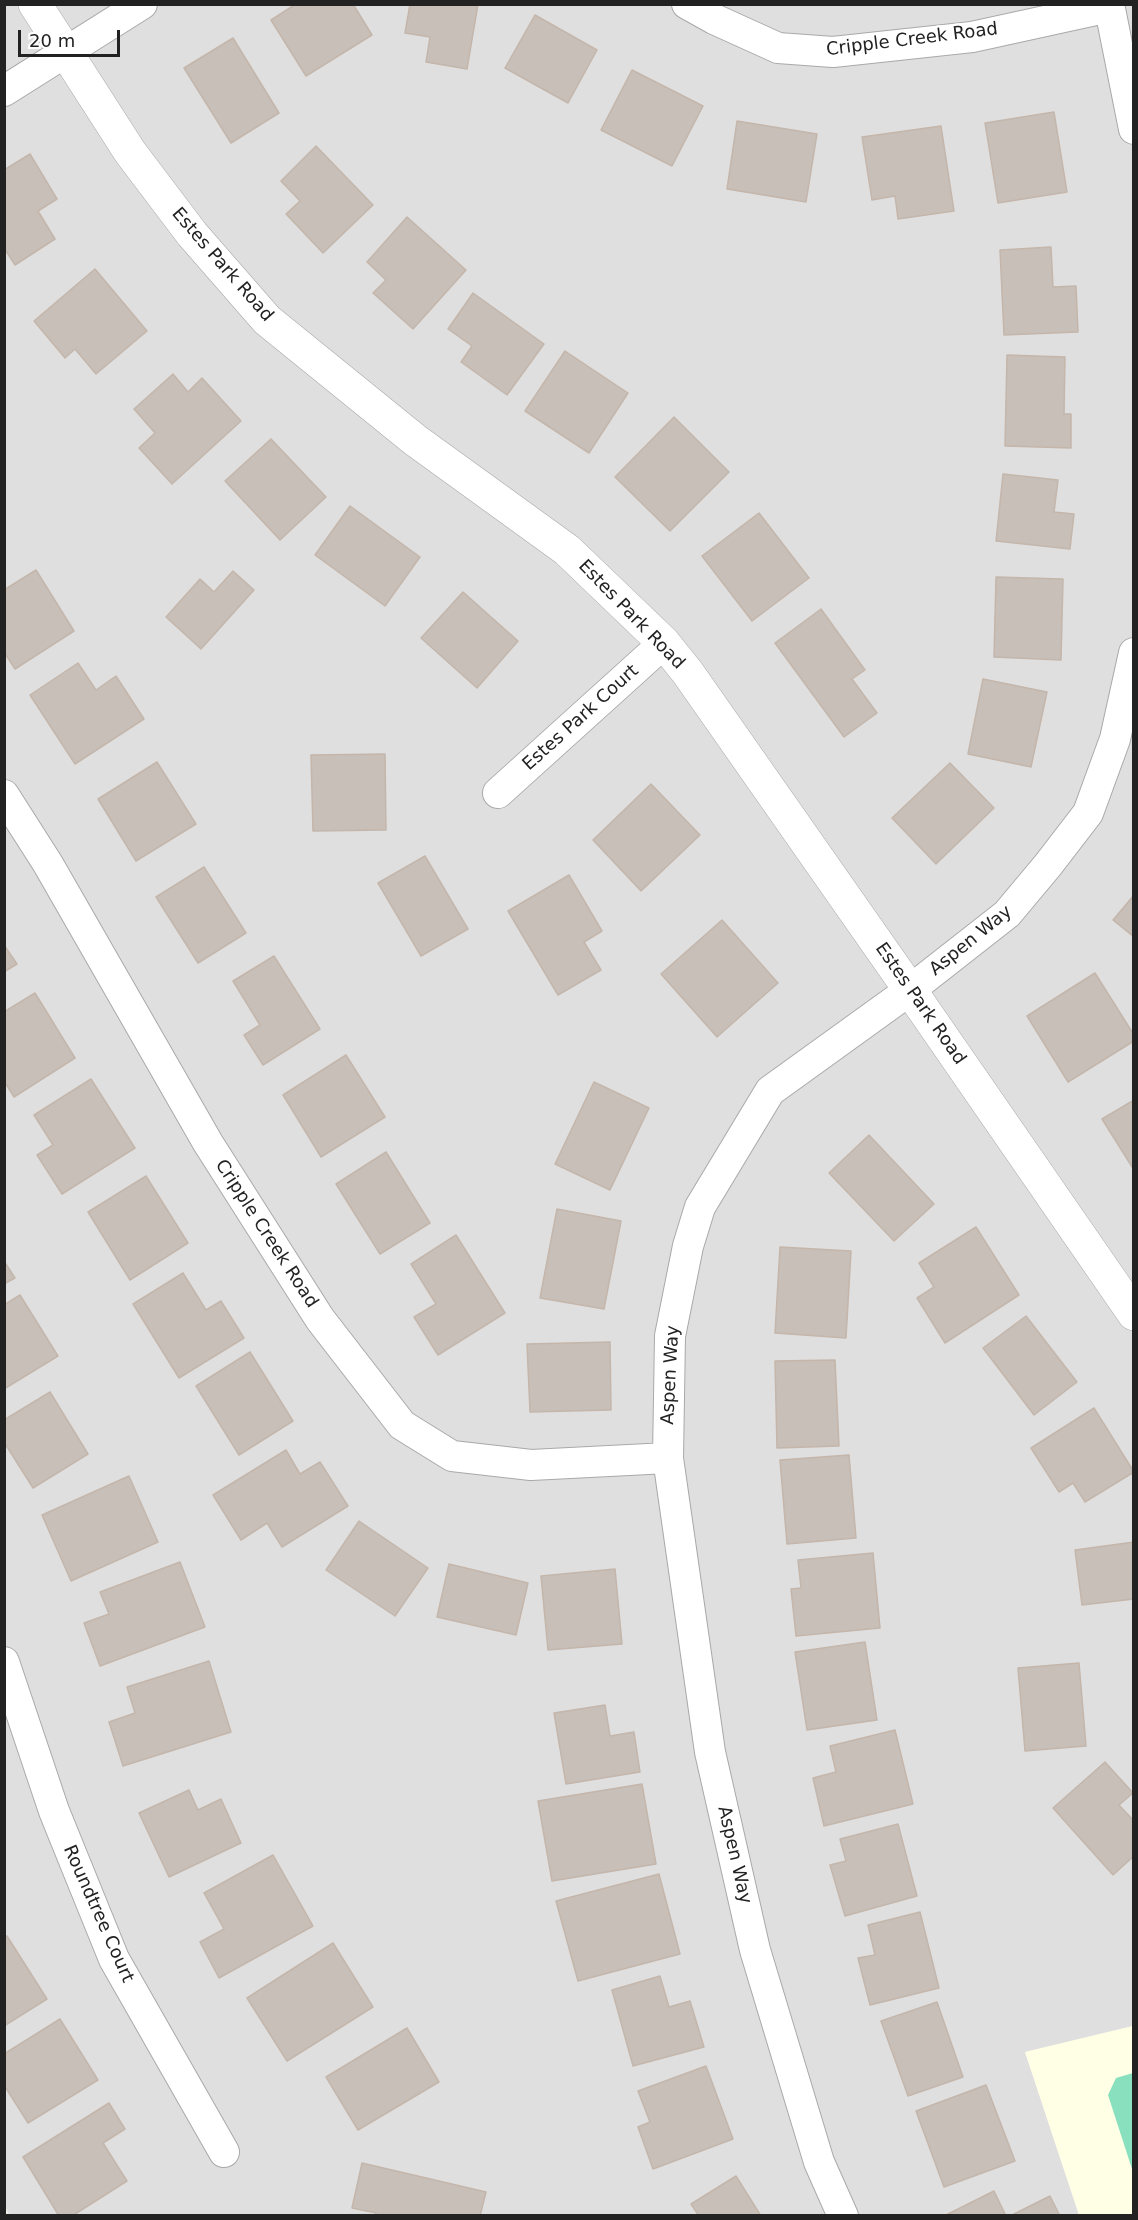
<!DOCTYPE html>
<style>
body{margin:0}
#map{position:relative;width:1138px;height:2220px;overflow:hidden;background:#f2efe9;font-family:"DejaVu Sans",sans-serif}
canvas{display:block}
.frame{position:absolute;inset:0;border:6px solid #222;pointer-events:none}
.scale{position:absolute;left:18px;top:30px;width:102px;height:27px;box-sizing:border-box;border:3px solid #222;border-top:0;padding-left:8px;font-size:18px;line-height:21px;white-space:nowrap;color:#222;-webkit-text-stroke:4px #fff;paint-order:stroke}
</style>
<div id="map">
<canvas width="1138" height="2220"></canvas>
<div class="frame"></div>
<div class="scale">20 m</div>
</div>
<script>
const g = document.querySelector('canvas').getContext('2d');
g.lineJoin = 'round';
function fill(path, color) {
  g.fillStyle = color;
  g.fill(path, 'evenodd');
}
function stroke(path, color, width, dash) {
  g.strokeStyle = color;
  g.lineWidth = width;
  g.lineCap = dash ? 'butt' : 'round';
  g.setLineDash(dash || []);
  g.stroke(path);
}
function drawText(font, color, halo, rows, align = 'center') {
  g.font = font + ' "DejaVu Sans",sans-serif';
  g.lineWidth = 4.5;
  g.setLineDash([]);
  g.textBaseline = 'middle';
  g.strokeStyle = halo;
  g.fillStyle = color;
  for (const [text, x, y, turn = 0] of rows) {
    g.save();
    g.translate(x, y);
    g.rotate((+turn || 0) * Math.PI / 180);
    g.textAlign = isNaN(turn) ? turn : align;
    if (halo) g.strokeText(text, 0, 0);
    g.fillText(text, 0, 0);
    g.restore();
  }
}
fill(new Path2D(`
 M5,5H1133V2026L1025,2052L1079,2215L10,2216L5,2206Z`), '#e0dfdf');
fill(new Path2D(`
 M1133,2026V2215H1079L1025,2052Z`), '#ffffe5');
fill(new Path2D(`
 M1133,2073H1134L1133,2172L1108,2095L1116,2078Z`), '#88e0be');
const building = new Path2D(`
 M296,4H353L372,35L306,76L271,20Z
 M410,4H478L467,69L426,62L430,37L405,33Z
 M535,15L597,50L568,103L505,68Z
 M233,38L279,113L231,143L184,68Z
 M632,70L703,106L672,166L601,130Z
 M1054,112L1067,192L998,203L985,123Z
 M737,121L817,134L806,202L727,189Z
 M941,126L954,211L898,219L895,196L872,200L862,137Z
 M316,146L373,205L323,253L286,214L300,201L281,181Z
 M30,154L57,199L38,211L55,239L15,265L4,248V170Z
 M407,217L466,270L413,329L373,293L386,280L367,262Z
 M1051,247L1053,287L1076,286L1078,332L1004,335L1000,250Z
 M95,269L147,331L96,374L75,349L65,358L34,321Z
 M473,293L544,344L507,395L461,362L472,346L448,329Z
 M565,351L628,393L589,453L525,411Z
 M1007,355L1065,357L1064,414H1071V448L1005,446Z
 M173,374L188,392L202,378L241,421L172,484L139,448L155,433L134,409Z
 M674,417L729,472L670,531L615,477Z
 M271,439L326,497L280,540L225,481Z
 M1003,474L1058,480L1054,512L1074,514L1070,549L996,541Z
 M350,506L420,557L385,606L315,555Z
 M759,513L809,578L752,621L702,556Z
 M36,570L74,631L15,669L4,652V590Z
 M233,571L254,590L201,649L166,617L200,579L214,592Z
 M996,577L1063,579L1061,660L994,657Z
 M463,592L518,641L477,688L421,638Z
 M821,609L865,670L852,679L877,713L844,737L775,643Z
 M78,663L96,690L116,676L144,719L75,764L30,695Z
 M983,679L1047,692L1031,767L968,754Z
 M385,754L386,830L313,831L311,755Z
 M157,762L196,824L136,861L98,799Z
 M950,763L994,808L936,864L892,818Z
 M651,784L700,835L641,891L593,840Z
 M425,856L468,929L421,956L378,883Z
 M204,867L246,933L198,963L156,897Z
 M569,875L602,931L584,942L601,970L558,995L508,911Z
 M1134,895V937L1113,920Z
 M722,920L778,983L717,1037L661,974Z
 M4,945L17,964L4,972Z
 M274,956L320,1029L263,1065L244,1035L260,1025L233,981Z
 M1095,973L1134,1035V1041L1068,1082L1027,1016Z
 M35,993L75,1058L14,1097L4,1081V1012Z
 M346,1055L385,1117L321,1157L283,1095Z
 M91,1079L135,1148L62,1194L37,1155L53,1145L34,1115Z
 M594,1082L649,1108L610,1190L555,1164Z
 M1134,1100V1170L1102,1119Z
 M869,1135L934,1204L894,1241L829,1173Z
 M386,1152L430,1223L380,1254L336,1184Z
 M146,1176L188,1243L130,1280L88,1212Z
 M557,1209L621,1221L604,1309L540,1298Z
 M976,1227L1019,1295L945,1343L917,1298L934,1287L919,1263Z
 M456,1235L505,1313L438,1355L414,1317L436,1304L411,1264Z
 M780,1247L851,1251L846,1338L775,1333Z
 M4,1261L15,1278L4,1284Z
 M183,1273L206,1310L221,1301L244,1338L179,1378L133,1304Z
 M20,1295L58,1356L4,1389V1305Z
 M1026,1316L1077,1382L1034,1415L983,1348Z
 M610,1342L611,1410L530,1412L527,1344Z
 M250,1352L293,1421L239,1455L196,1386Z
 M835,1360L839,1446L777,1448L775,1361Z
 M50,1392L88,1454L33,1488L4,1442V1420Z
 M1094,1408L1134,1472L1085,1502L1073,1483L1059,1492L1031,1448Z
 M286,1450L300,1474L320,1462L348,1506L282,1547L267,1523L241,1540L213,1495Z
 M849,1455L856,1538L787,1544L780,1460Z
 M129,1476L158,1542L71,1581L42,1515Z
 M359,1521L428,1568L395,1616L326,1570Z
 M1134,1542V1599L1082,1605L1075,1550Z
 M873,1553L880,1628L796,1636L791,1589L801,1588L798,1560Z
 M180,1562L205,1627L100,1666L84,1623L109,1614L100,1592Z
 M449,1564L528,1583L516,1635L437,1617Z
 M615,1569L622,1644L548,1650L541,1576Z
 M865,1642L877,1720L807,1730L795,1652Z
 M209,1661L231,1732L123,1766L109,1722L135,1713L127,1687Z
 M1079,1663L1086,1746L1025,1751L1018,1668Z
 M605,1705L610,1736L634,1732L640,1772L566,1784L554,1713Z
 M895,1730L913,1804L824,1826L813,1778L836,1772L830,1746Z
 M1105,1762L1133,1793L1119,1805L1134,1821V1856L1113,1875L1053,1808Z
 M642,1784L656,1864L552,1881L538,1801Z
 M189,1790L198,1810L221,1799L241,1843L169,1877L139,1813Z
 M898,1824L917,1896L845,1916L830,1865L846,1861L840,1839Z
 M273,1855L313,1926L219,1978L200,1942L224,1929L204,1893Z
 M659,1874L680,1954L578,1981L556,1901Z
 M920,1912L939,1988L870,2005L858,1958L875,1955L868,1925Z
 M7,1936L47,1999L4,2026V1937Z
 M333,1943L373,2007L287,2061L247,1998Z
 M660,1976L669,2007L690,2001L704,2047L633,2066L612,1990Z
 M937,2002L963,2077L908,2096L881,2021Z
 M60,2019L98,2080L28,2123L4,2085V2054Z
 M407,2028L439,2082L358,2130L326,2077Z
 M706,2066L733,2139L653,2169L638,2127L650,2122L638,2091Z
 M986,2085L1015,2161L944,2187L916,2111Z
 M109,2103L125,2129L103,2143L127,2181L72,2216H59L23,2157Z
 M362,2163L486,2192L480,2216H375L376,2213L352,2208Z
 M736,2176L761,2216H699L691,2204Z
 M994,2191L1006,2216H946V2215Z
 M1050,2196L1060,2216H1010Z`);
fill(building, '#c7bfb8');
stroke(building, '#c4b6ab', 1.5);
const minor = new Path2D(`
 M687,4L714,19L778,48L833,52L972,37L1109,7
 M1109,4L1134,129
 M4,91L142,4
 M498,793L664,643
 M4,795L48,864L208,1143L320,1319L402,1425L452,1456L531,1465L668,1458
 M4,1662L54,1811L114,1959L224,2152
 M843,2216L819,2162L755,1950L710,1752L668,1458L670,1336L688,1246L700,1207L770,1091L910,990L1007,914L1048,865L1088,813L1115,739L1134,653`);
const tertiary = new Path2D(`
 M35,4L130,152L192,234L267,320L415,440L567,550L664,643L688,673L910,990L1134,1314`);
stroke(minor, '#a9a9a9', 32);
stroke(tertiary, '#a9a9a9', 34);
stroke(minor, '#fff', 30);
stroke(tertiary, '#fff', 33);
drawText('18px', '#222', '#fff', [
 ["Cripple Creek Road",912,40,-7],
 ["Estes Park Road",222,265,49],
 ["Estes Park Road",631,615,46],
 ["Estes Park Court",581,718,-42],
 ["Aspen Way",971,941,-39],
 ["Estes Park Road",920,1004,55],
 ["Cripple Creek Road",266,1234,57],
 ["Aspen Way",671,1375,-87],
 ["Aspen Way",734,1855,77],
 ["Roundtree Court",98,1914,66]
]);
</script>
